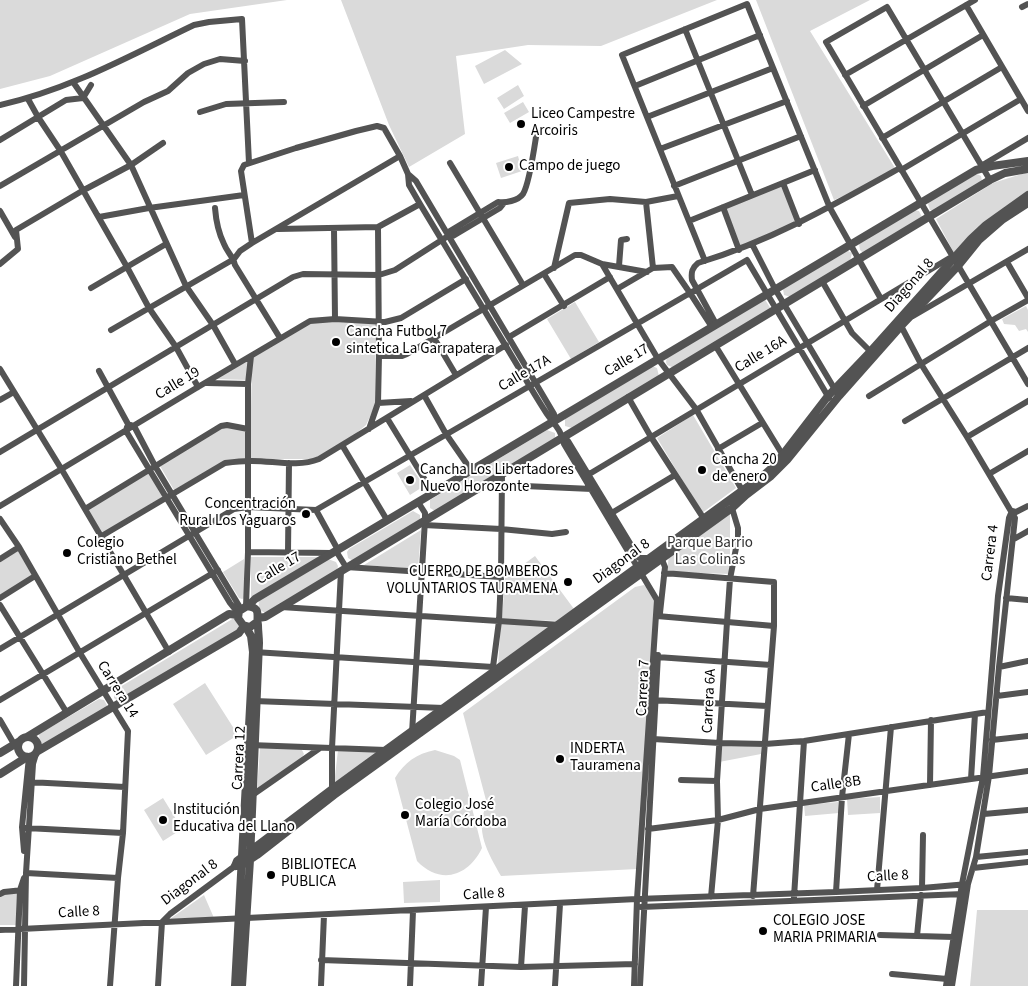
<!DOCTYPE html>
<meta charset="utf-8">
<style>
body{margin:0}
canvas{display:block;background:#fff}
</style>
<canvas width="1028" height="986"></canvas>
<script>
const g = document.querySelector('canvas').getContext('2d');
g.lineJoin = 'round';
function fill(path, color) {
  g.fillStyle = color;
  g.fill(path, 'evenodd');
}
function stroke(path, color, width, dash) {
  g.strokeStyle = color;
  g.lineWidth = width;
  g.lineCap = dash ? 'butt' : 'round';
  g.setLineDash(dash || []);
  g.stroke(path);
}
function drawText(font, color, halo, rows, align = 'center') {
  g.font = font + ' "Source Sans 3",sans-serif';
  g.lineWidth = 4;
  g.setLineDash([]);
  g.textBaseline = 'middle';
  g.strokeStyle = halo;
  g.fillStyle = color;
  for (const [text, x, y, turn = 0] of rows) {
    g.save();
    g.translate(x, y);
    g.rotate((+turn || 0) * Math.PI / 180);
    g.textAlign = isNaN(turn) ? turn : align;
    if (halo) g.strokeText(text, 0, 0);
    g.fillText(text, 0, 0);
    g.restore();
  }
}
fill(new Path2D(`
 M0,0H287L190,14L50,76L0,89Z
 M341,0H717L601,46L528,45L456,56L465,134L409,167L389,125Z
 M756,0H870L810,31L895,168L870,184L834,200Z
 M505,50L522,64L484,84L475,66Z
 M518,85L524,96L504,109L497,98Z
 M523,102L529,112L510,123L504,113Z
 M518,156L522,171L501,178L496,163Z
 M1028,172V191L983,223L954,253L936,219L993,183Z
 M977,174L981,176L982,181L934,211L930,210L928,204L929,200Z
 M782,184L798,222L740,246L724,208Z
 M914,210L919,211L922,217L863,253L860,250L859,244Z
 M846,250L852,253L850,261L791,297L784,295L783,289Z
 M764,298L771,309L674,368L667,365L666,362L667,357Z
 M575,302L599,342L571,359L547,319Z
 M1026,306L1028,310V332L1026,329L1019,331L1015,325L1004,324L1002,319Z
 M336,321L376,323L375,406L366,425L346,442L314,459H250L252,357L311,323Z
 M248,360V380L215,379Z
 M652,366L657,368L659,376L572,428L565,426V418Z
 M693,415L736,488L702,513L657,438Z
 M223,427L246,430L247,459L224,461L174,490L160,466Z
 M547,430L555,433V440L437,512L430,508V500Z
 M410,465L424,486L410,495L397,473Z
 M150,472L164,496L101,534L87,510Z
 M413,511L420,515V521L355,562L348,558L347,552L349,549Z
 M730,514V574L667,572L669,555Z
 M421,530L418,569L364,565Z
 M18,551L33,576L0,595V561Z
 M535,556L574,609L558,621L502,619L505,578Z
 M251,557H321L251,600Z
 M244,559L245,598L242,599L239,598L223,572Z
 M328,559L336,562L338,566L337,570L265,613C259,610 258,607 259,600Z
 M644,585L649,589L655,602L637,869L501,876C488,853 474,830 487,804L463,713L635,587Z
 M234,618L242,627L238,631L118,701L114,698L115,690Z
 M501,622L553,625L498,665Z
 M205,683L238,735L206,755L173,704Z
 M99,699L104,700L108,707L43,745L40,743L39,734Z
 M721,744L761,747V754L719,762Z
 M260,747L301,748L304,754L301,759L257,791Z
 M338,750L378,752L334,785Z
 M435,750L454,756L460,760L482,848C468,877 440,885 417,861L395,778C405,762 416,754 435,750Z
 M880,797V813L848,815L847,799Z
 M163,798L182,829L163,841L144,810Z
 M838,802L839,813L805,816L804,805Z
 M440,880V902L404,903L403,882Z
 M17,892L16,925H0V897L5,894Z
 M204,895L214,918L170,919Z
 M977,910H1028V986H970Z`), '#dadada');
stroke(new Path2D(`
 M966,5L1028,111
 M1022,7L1028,4
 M685,29L752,195
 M845,75L975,0
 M73,82L131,165L186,286L213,325L235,364
 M635,86L760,35
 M28,99L38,117L60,150L127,267L149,308L176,347L198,387
 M0,105C69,90 131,55 194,25L209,22L242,19L249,163
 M863,106L983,35
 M200,112L226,104L284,102
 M647,117L773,68
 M882,138L1002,67
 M0,140L66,100L83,98L91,85
 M660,149L787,101
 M450,163L523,285
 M981,166L1028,138
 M901,170L1021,99
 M408,174L416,181L554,414V420
 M990,180L887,7L826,42L1028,384
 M783,183L799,224
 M0,186L144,102L168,91L188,73L204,64L220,59L245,61
 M674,186L801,136
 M646,202L653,268
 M723,207L739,250
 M215,208C216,221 218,232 224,244C227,252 233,256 235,265L280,338
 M0,211L15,237
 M99,217L149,208L244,195
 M689,221L815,170
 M334,228L335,319
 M278,229L378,227L420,204
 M448,236L450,231L498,202C505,203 518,201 523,194C529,184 534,150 536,137
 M252,243L241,171L244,165L296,148L356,131L377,126L384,128L400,156L408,174L409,185L420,204C456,264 493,324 529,385C535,395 541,405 547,414C554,424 562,431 564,444L657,600L637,899L634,986
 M752,244L775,289L837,393
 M705,261L622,55L747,4L830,208L881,299
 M1007,262L1028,298
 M0,264L18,249L16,230L82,191L131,165L163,143
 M602,264L647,272
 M619,266L621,240L627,239
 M554,268L569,203L610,199L646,202L678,196
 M544,274L564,306
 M822,281L852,333L873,354
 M91,288L166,244
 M617,289L653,268L672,267L690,293L712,327
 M913,316L1028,249
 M716,324L692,280C691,272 692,268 698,263C771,241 834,205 900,168
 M900,324L921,364L967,437L1015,518L999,667L989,776L976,857L968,884L952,986
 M111,330L234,259L240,251L252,243L400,156
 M509,337L610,277
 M434,338L456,375
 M715,345L784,457
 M379,356H402L407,354L575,255H581L602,264L658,359L696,409L742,490
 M0,369L62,470L169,652
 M99,371L128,424L134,426L155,466L241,609
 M207,383L248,384
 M424,395L446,434L471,470
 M869,396L991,321L1028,300
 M628,397L651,437L704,519
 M0,400L14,392
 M378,403L411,401
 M387,418L433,493
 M905,421L1028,348
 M127,427L126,431L230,603L238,613
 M369,429L378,403L379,356L378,227
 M563,436L568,441L639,558H648
 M967,437L1028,401
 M342,445L387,520
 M718,449L762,423
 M0,452L293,277L303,274L379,275L395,270L448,236H453L500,208L504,203
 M989,474L1028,451
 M586,476L953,256
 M502,485L592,489
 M0,506L198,387L310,321L335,319L385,322L401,318L466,279
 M85,509L221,426L227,425L248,429
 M316,510L747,260L829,398
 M316,510L338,550
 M1012,511L1016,512L1028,506
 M610,514L675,475
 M0,519L19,547L80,653L128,731L123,833L118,878L110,986
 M424,525L501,529L552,534L566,532
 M100,537L225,463C233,462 241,461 249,461C271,460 296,468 319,459L506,345
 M1014,539L1028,531
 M336,551L346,567L501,577
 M248,552L332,553
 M288,552L289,463
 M658,558L663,562L665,567L660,613
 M0,559L19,547
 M664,573L774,582V626L753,896
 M0,598L35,576
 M1006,598L1028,600
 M0,605L67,713
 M246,606L248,552V384L251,356
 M281,607L561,625
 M657,616L774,626
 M0,649L234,509L248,507L316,510
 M254,652L493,667L500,670
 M657,657L771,665
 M493,667L499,621L501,577L502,474
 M999,667L1028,661
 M997,696L1028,692
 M0,700L218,570
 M653,700L767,706
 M254,701L444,708
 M0,720L14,744
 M412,733L425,520V513L418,502
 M653,739L720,743L765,744L804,741L988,712
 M992,740L1028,736
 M250,745L386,750
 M971,779L975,714
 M681,780L717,781
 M28,782L125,787
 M930,785L931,720
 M332,791V748L341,571
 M251,796L320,748
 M984,814L1028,810
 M26,828L123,833
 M648,829L718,820L760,809L1028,771
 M24,851L22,827L29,757
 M976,857L1028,852
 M973,868L1028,862
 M26,873L118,878
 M922,888L923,835
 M877,890L891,727
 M836,892L842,797L849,734
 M0,894L4,892L23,890
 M711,897L718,820L717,781L727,622L730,579L738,538V528L732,508
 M794,897L804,741
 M641,907L963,894
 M0,930L637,899L836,892L922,888L968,884
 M880,935L954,937
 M917,936L921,895
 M321,960L521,967L635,964
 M521,967L525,906
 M892,974L947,979
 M16,986L20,890L24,878
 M24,986L26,873L33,764L36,754
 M158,986L162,922L170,914L235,866
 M321,986L324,915
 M410,986L413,911
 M481,986L486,907
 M555,986L560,904
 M640,986L658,655
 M946,986L962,884L983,777L998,596L1009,518L1012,511`), '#535353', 6);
stroke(new Path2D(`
 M248,606L255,599L976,170L992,166L1028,161
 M258,618L265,617L990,180L1005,173L1028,169
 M18 747a10 10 0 1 1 20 0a10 10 0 1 1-20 0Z
 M27,737L229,614L238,615
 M38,751L239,633L244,626
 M0,753L20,741
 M0,774L27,757
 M235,866L237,861L331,790L765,474L774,466L828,396L870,352L971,239L986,225L1028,195
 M235,866L242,865L257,855L334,795L732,508L746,495L771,476L787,460L839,396L901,326L958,266L979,240L1002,220L1028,203
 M235,986L253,652L251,636L246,627
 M242,986L250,860L259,643C259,637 258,631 258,625C256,615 262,608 247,606L239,611L238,618L243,625L250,627L257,622`), '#535353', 8);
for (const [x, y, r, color] of [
 [521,124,5,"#000"],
 [509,167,5,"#000"],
 [336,342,5,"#000"],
 [702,470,5,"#000"],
 [410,480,5,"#000"],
 [306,514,5,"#000"],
 [67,553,5,"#000"],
 [568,582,5,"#000"],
 [560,759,5,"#000"],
 [405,815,5,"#000"],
 [163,820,5,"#000"],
 [271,875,5,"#000"],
 [763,931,5,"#000"]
]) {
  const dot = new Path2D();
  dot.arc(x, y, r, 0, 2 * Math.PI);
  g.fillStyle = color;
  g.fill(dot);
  stroke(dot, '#fff', 2);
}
drawText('15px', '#000', '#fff', [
 ["Liceo Campestre",531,115],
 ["Arcoiris",531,132],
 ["Campo de juego",519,167],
 ["Cancha Futbol 7",346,333],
 ["sintetica La Garrapatera",346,350],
 ["Cancha 20",712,461],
 ["de enero",712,478],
 ["Cancha Los Libertadores",420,471],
 ["Nuevo Horozonte",420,488],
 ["Concentración",296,505,"right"],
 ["Rural Los Yaguaros",296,522,"right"],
 ["Colegio",77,544],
 ["Cristiano Bethel",77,561],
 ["CUERPO DE BOMBEROS",558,573,"right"],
 ["VOLUNTARIOS TAURAMENA",558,590,"right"],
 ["INDERTA",570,750],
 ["Tauramena",570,767],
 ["Colegio José",415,806],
 ["María Córdoba",415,823],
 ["Institución",173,811],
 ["Educativa del Llano",173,828],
 ["BIBLIOTECA",281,866],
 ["PUBLICA",281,883],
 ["COLEGIO JOSE",773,922],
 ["MARIA PRIMARIA",773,939]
], 'left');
drawText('15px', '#000', '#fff', [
 ["Diagonal 8",910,286,-49],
 ["Calle 16A",761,355,-31],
 ["Calle 17",627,361,-31],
 ["Calle 17A",525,374,-30],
 ["Calle 19",178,384,-31],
 ["Carrera 4",991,553,-83],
 ["Diagonal 8",622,562,-36],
 ["Calle 17",279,569,-31],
 ["Carrera 7",644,688,-87],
 ["Carrera 14",117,690,58],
 ["Carrera 6A",710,701,-87],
 ["Carrera 12",240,758,-87],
 ["Calle 8B",836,785,-8],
 ["Calle 8",888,877,-3],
 ["Diagonal 8",190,883,-37],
 ["Calle 8",484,895,-3],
 ["Calle 8",79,913,-3]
]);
drawText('15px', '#313131', '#fff', [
 ["Parque Barrio",710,544],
 ["Las Colinas",710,561]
]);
</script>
